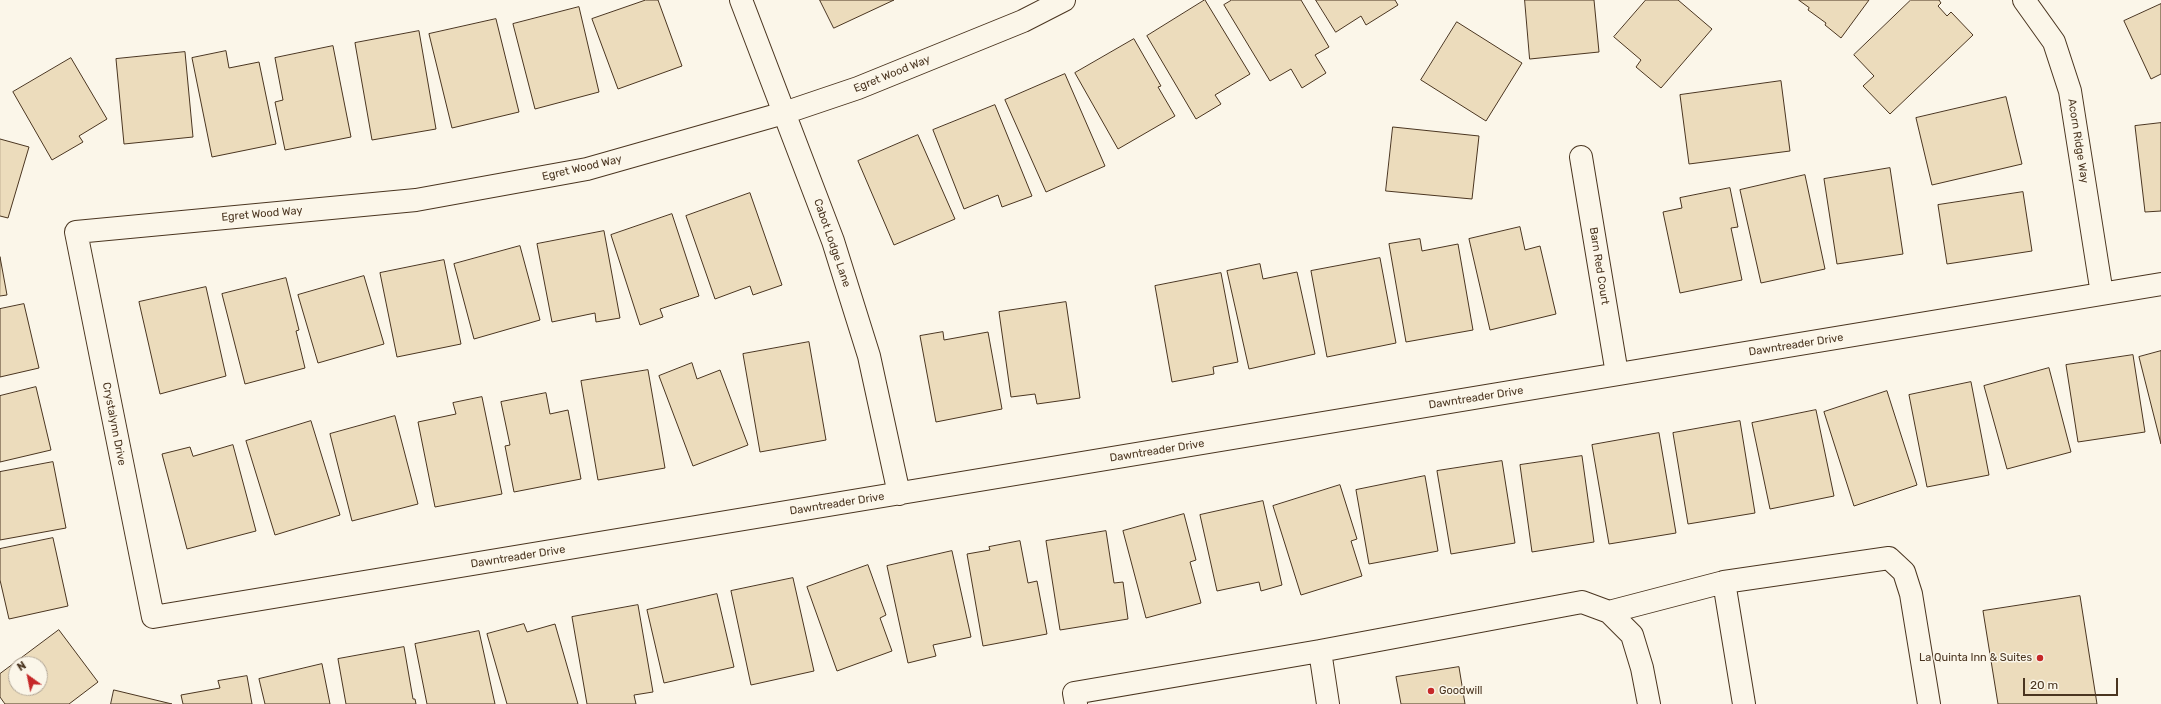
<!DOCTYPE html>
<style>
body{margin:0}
#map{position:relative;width:2161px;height:704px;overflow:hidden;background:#fbf6e9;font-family:Rubik,sans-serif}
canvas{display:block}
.north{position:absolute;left:8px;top:656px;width:40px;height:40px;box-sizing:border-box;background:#fbf6e9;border:1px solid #b4a999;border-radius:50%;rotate:327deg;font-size:11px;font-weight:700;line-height:16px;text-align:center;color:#4a3520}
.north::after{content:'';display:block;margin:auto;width:14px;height:18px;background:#c62828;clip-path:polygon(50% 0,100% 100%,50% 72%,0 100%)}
.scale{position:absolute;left:2023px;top:678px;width:95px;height:18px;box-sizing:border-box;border:2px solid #4a3520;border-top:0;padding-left:5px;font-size:12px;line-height:14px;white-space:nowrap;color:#4a3520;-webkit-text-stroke:3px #fbf6e9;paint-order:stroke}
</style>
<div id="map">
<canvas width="2161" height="704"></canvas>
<div class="north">N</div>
<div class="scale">20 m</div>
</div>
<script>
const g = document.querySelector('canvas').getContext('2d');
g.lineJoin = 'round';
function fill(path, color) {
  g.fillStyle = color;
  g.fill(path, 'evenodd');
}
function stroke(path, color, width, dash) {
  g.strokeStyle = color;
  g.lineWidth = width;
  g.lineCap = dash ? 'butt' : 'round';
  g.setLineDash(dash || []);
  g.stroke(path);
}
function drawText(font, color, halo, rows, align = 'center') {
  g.font = font + ' Rubik,sans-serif';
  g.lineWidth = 3;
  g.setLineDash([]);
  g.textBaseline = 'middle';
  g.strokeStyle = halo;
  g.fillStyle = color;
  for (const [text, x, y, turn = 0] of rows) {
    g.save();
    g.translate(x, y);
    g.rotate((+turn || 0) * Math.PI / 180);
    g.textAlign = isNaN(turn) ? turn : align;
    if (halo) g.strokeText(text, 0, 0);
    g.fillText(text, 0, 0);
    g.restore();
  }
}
const building = new Path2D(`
 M646,0H658L682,66L618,89L592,19Z
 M820,0H894L834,28Z
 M1205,0L1250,74L1215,95L1221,104L1196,119L1147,36Z
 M1232,0H1301L1329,47L1315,55L1326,73L1302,88L1291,69L1270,81L1224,5Z
 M1316,0H1395L1398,5L1366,25L1361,16L1336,32Z
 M1525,0H1594L1599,52L1530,59Z
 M1646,0H1678L1712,29L1661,88L1636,67L1641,60L1614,37Z
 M1799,0H1869L1841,38L1825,25L1826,23L1808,10L1809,8Z
 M1911,0H1939L1941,3L1938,6L1947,16L1951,12L1973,35L1890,114L1863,86L1874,76L1854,55Z
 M2161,4V74L2151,79L2124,21Z
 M579,7L599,92L535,109L513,24Z
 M496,19L519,112L452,128L429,34Z
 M1457,22L1522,63L1486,121L1421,80Z
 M419,31L436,129L372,140L355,43Z
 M1134,39L1161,86L1158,87L1175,116L1118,149L1075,73Z
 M333,46L351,137L285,150L275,102L283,100L275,58Z
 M226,51L229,68L259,62L276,144L212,157L192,58Z
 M185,52L193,137L124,144L116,59Z
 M71,58L107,119L79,136L83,142L52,160L13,92Z
 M1065,74L1105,166L1046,192L1005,100Z
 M1781,81L1790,151L1689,164L1680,95Z
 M2006,97L2022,164L1932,185L1916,118Z
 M995,105L1032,196L1002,207L998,195L964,209L933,130Z
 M2161,123V211L2145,212L2135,126Z
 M1393,127L1479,136L1472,199L1386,191Z
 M918,135L955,219L894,245L858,161Z
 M0,139L29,147L8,218L0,216Z
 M1890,168L1903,254L1837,264L1824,179Z
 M1805,175L1825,269L1761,283L1740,190Z
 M1730,188L1738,227L1731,228L1742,280L1680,293L1663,212L1682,208L1680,198Z
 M2023,192L2032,251L1947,264L1938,205Z
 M750,193L782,285L753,295L750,286L715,299L686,216Z
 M672,214L699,296L660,309L663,317L640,325L611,235Z
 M1520,227L1525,250L1540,246L1556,314L1490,330L1469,239Z
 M604,231L620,318L596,322L595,313L552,322L537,244Z
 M1420,239L1422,251L1458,244L1473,330L1406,342L1389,244Z
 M520,246L540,320L474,339L454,264Z
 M0,257L7,295L0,296Z
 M1380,258L1396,343L1327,357L1311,271Z
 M444,260L461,344L397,357L380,273Z
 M1260,264L1263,279L1297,272L1315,354L1249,369L1227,271Z
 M1221,273L1238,362L1213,367L1214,374L1172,382L1155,286Z
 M364,276L384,344L318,363L298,295Z
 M286,278L299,330L296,331L305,368L245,384L222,294Z
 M206,287L226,376L160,394L139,302Z
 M1066,302L1080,398L1037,404L1035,394L1011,397L999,312Z
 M24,304L39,368L0,377V309Z
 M943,332L944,340L988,332L1002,409L936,422L920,336Z
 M809,342L826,440L760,452L743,354Z
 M2161,351V444L2139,357Z
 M2133,355L2145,432L2078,442L2066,365Z
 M692,363L697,379L720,370L748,445L693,466L659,376Z
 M2049,368L2071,452L2007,469L1984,386Z
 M648,370L665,468L598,480L581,381Z
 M1971,382L1989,475L1927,487L1909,395Z
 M36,387L51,450L0,462V396Z
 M1887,391L1917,485L1854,506L1824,412Z
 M546,393L550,414L568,410L581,479L514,492L505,446L510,445L501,402Z
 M482,397L502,494L435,507L418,422L456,414L453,403Z
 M1816,410L1834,496L1770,509L1752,423Z
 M395,416L418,504L352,521L330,434Z
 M311,421L340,515L275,535L246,441Z
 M1740,421L1755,513L1688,524L1673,433Z
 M1659,433L1676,533L1609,544L1592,445Z
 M233,445L256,531L187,549L162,454L190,447L193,456Z
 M1582,456L1594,542L1532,552L1520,465Z
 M1502,461L1515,543L1451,554L1437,471Z
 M53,462L66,528L0,540V472Z
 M1425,476L1438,551L1369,564L1356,490Z
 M1340,485L1357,539L1351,541L1362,576L1301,595L1273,506Z
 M1263,501L1282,585L1261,591L1259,582L1217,591L1200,515Z
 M1184,514L1196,560L1190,562L1201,603L1146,618L1123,531Z
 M1106,531L1114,583L1123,582L1128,619L1060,630L1046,541Z
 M53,538L68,606L9,619L0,580V549Z
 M1020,541L1028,583L1037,581L1047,634L983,646L967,554L990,550L989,547Z
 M952,551L971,637L933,645L936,656L908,663L887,566Z
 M868,565L886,615L880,618L892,651L837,671L807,587Z
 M793,578L814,671L751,685L731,591Z
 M717,594L734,667L664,683L647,610Z
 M2080,596L2097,704H1998L1983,611Z
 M638,605L653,692L634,695L636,704H587L572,617Z
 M524,624L527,632L555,624L578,704H507L487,634Z
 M59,630L98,682L69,704H5L0,697V674ZM16,664H40V688H16Z
 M479,631L495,704H427L415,644Z
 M404,647L413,699H415L416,704H346L338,659Z
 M322,664L330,704H265L259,679Z
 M1459,667L1465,704H1401L1396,677Z
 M247,676L252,704H183L181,695L220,688L218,681Z
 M114,690L172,704H111Z`);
fill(building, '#ecdcbc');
stroke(building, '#4a3520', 1);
const minor = new Path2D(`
 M741,0L833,241L869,356L899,494
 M1064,0L1023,21L858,88L784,113L587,169L416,200L76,232L153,617L2161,284
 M2024,0L2054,42L2070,91L2102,294
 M1581,157L1617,374
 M1724,582L1889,558L1904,572L1911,594L1929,704
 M1609,612L1724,582L1744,704
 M1076,704L1074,693L1320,651
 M1328,704L1320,651L1582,602L1609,612L1632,635L1642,668L1649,704`);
stroke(minor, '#4a3520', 24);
stroke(minor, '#fbf6e9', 22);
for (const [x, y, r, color] of [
 [2040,658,4,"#c62828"],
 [1431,691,4,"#c62828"]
]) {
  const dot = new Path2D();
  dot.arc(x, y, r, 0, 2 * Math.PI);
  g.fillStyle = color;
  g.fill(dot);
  stroke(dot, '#fbf6e9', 1.5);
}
drawText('11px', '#4a3520', '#fbf6e9', [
 ["Egret Wood Way",892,74,-22],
 ["Acorn Ridge Way",2078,141,81],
 ["Egret Wood Way",582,168,-13],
 ["Egret Wood Way",262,214,-5],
 ["Cabot Lodge Lane",832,243,71],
 ["Barn Red Court",1599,266,81],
 ["Dawntreader Drive",1796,345,-9],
 ["Dawntreader Drive",1476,398,-9],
 ["Crystalynn Drive",114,424,79],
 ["Dawntreader Drive",1157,451,-9],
 ["Dawntreader Drive",837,504,-9],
 ["Dawntreader Drive",518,557,-9]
]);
drawText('11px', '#4a3520', '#fbf6e9', [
 ["La Quinta Inn & Suites",2032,658],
 ["Goodwill",1439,691,"left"]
], 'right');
</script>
